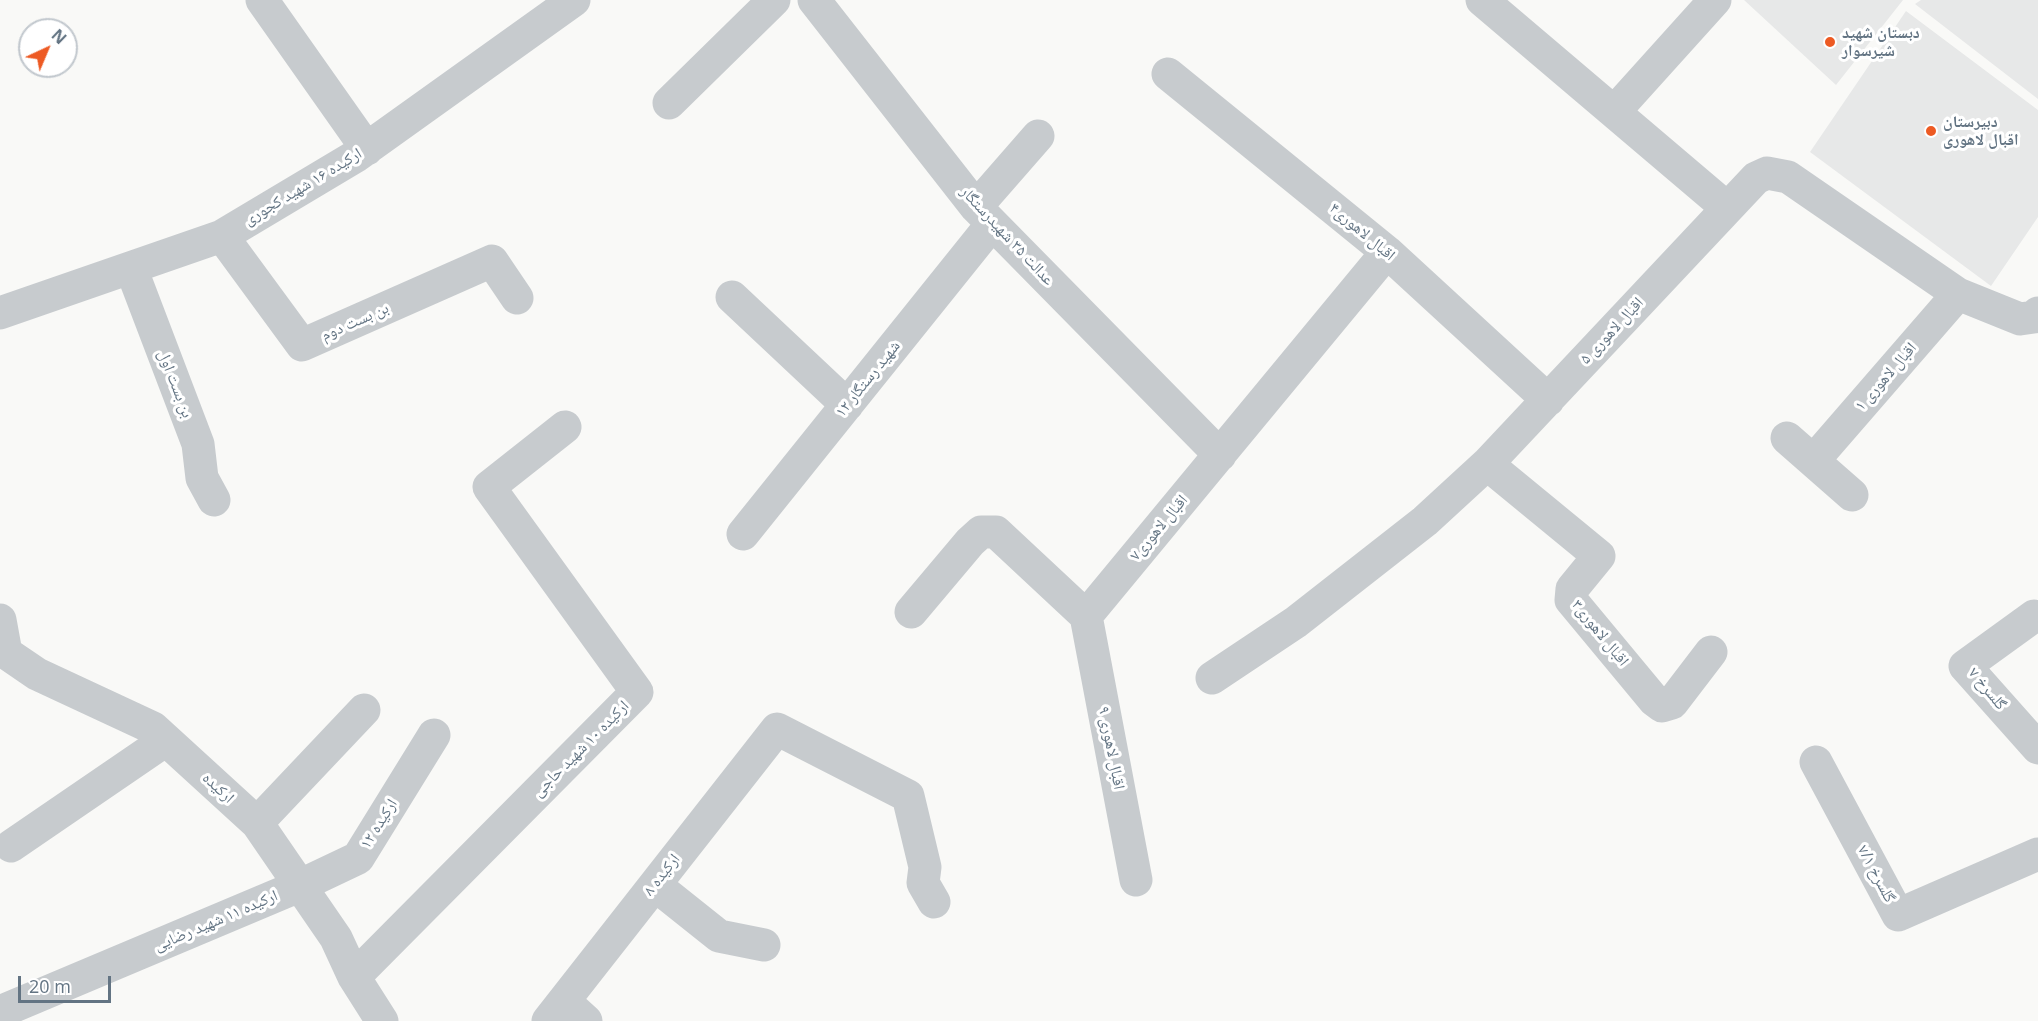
<!DOCTYPE html>
<meta charset="utf-8">
<style>
body{margin:0}
#map{position:relative;width:2038px;height:1021px;overflow:hidden;background:#f9f9f7;font-family:"Open Sans",sans-serif}
canvas{display:block}
.north{position:absolute;left:18px;top:18px;width:60px;height:60px;box-sizing:border-box;background:#fff;border:2px solid #c1c7cd;border-radius:50%;rotate:44deg;font-size:16px;font-weight:700;line-height:24px;text-align:center;color:#637483}
.north::after{content:'';display:block;margin:auto;width:21px;height:27px;background:#ed5a23;clip-path:polygon(50% 0,100% 100%,50% 72%,0 100%)}
.scale{position:absolute;left:18px;top:976px;width:93px;height:27px;box-sizing:border-box;border:3px solid #637483;border-top:0;padding-left:8px;font-size:18px;line-height:21px;white-space:nowrap;color:#637483;-webkit-text-stroke:4px #fff;paint-order:stroke}
</style>
<div id="map">
<canvas width="2038" height="1021"></canvas>
<div class="north">N</div>
<div class="scale">20 m</div>
</div>
<script>
const g = document.querySelector('canvas').getContext('2d');
g.lineJoin = 'round';
function fill(path, color) {
  g.fillStyle = color;
  g.fill(path, 'evenodd');
}
function stroke(path, color, width, dash) {
  g.strokeStyle = color;
  g.lineWidth = width;
  g.lineCap = dash ? 'butt' : 'round';
  g.setLineDash(dash || []);
  g.stroke(path);
}
function drawText(font, color, halo, rows, align = 'center') {
  g.font = font + ' "Open Sans","Noto Naskh Arabic",sans-serif';
  g.lineWidth = 6;
  g.setLineDash([]);
  g.textBaseline = 'middle';
  g.strokeStyle = halo;
  g.fillStyle = color;
  for (const [text, x, y, turn = 0] of rows) {
    g.save();
    g.translate(x, y);
    g.rotate((+turn || 0) * Math.PI / 180);
    g.textAlign = isNaN(turn) ? turn : align;
    if (halo) g.strokeText(text, 0, 0);
    g.fillText(text, 0, 0);
    g.restore();
  }
}
fill(new Path2D(`
 M1744,0H1903L1836,85Z
 M1921,0H2038V99L1915,4Z
 M1906,11L2038,110V217L1991,286L1810,152Z`), '#e7e8e8');
stroke(new Path2D(`
 M262,0L367,149
 M814,0L976,207L1220,455
 M1482,0L1727,208
 M1168,74L1387,252L1548,400
 M669,103L774,0
 M1614,112L1715,0
 M976,207L1038,136
 M222,236L302,345L492,261L517,298
 M131,268L198,444L202,478L214,500
 M732,297L847,405
 M0,313L222,236L356,156L574,0
 M1787,438L1852,495
 M1814,460L1958,294
 M1487,464L1599,556L1572,589L1571,600L1654,700L1662,706L1672,703L1711,652
 M743,534L992,224
 M911,612L970,542L981,532H996L1086,616L1387,252
 M1086,616L1136,880
 M2034,616L1965,666L2038,748
 M0,620L6,653L37,674L153,728L257,823L336,938L354,977L382,1021
 M1212,678L1296,622L1425,521L1487,464L1756,178L1767,173L1788,177L1958,294L2020,319L2034,317L2038,313
 M1816,762L1898,915L2038,854
 M257,823L364,710
 M11,846L166,740
 M655,885L719,936L764,945
 M354,977L637,692L489,487L565,427
 M564,1001L586,1021
 M0,1012L299,886L358,858L434,735
 M548,1021L777,729L908,796L925,867L923,883L934,902`), '#c7cbce', 33);
for (const [x, y, r, color] of [
 [1830,42,6,"#ed5a23"],
 [1931,131,6,"#ed5a23"]
]) {
  const dot = new Path2D();
  dot.arc(x, y, r, 0, 2 * Math.PI);
  g.fillStyle = color;
  g.fill(dot);
  stroke(dot, '#fff', 2);
}
drawText('bold 16px', '#637483', '#fff', [
 ["دبستان شهید",1842,33],
 ["شیرسوار",1842,51],
 ["دبیرستان",1943,122],
 ["اقبال لاهوری",1943,140]
], 'left');
drawText('16px', '#637483', '#fff', [
 ["ارکیده ۱۶ شهید کجوری",303,187,-31],
 ["اقبال لاهوری۴",1362,232,40],
 ["عدالت ۳۵ شهیدرستگار",1007,236,47],
 ["بن بست دوم",355,322,-24],
 ["اقبال لاهوری ۵",1612,331,-47],
 ["اقبال لاهوری ۱",1886,377,-49],
 ["شهید رستگار ۱۲",868,379,-51],
 ["بن بست اول",175,384,69],
 ["اقبال لاهوری۷",1159,528,-50],
 ["اقبال لاهوری۳",1600,633,51],
 ["گلسرخ ۷",1987,689,50],
 ["اقبال لاهوری ۹",1111,748,79],
 ["ارکیده ۱۰ شهید حاجی",581,749,-45],
 ["ارکیده",218,788,43],
 ["ارکیده ۱۲",379,824,-58],
 ["گلسرخ ۷/۱",1876,874,62],
 ["ارکیده ۸",662,875,-52],
 ["ارکیده ۱۱ شهید رضایی",216,921,-23]
]);
</script>
